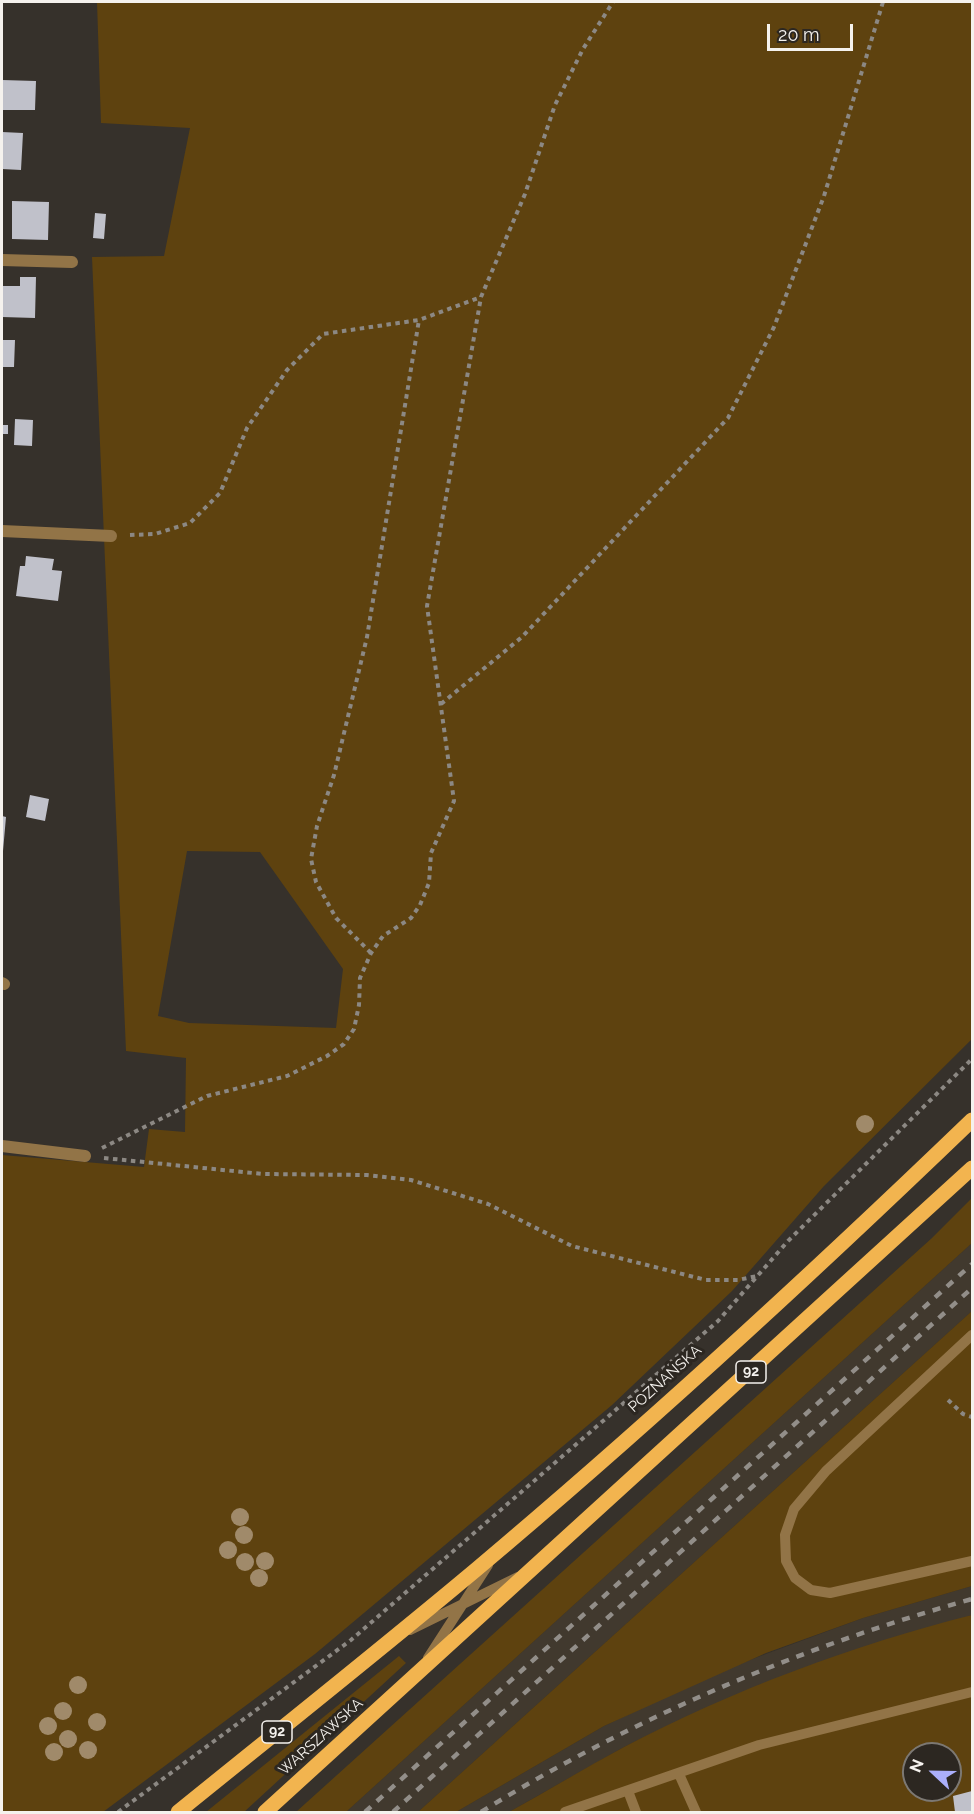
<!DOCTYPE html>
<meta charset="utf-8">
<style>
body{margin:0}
#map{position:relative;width:974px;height:1814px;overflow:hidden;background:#36312b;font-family:Raleway,sans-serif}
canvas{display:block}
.frame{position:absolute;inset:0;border:3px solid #f5f2ee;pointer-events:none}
.north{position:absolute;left:902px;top:1742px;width:60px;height:60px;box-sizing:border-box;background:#2c2721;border:2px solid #7c7873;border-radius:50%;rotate:292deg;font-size:16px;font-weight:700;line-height:24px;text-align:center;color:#f5f2ee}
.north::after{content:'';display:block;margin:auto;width:21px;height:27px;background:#abaffb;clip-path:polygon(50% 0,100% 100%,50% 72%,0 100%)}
.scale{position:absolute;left:767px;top:24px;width:86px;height:27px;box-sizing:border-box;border:3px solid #f5f2ee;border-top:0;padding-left:8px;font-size:18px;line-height:21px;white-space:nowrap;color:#f5f2ee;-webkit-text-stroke:4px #2c2721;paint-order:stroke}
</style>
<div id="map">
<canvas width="974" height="1814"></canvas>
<div class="frame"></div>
<div class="north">N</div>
<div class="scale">20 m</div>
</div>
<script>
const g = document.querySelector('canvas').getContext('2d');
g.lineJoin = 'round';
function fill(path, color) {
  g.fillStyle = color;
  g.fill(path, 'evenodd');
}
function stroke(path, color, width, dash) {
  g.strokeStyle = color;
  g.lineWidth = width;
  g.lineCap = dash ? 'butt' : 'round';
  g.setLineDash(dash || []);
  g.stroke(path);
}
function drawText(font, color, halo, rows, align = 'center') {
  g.font = font + ' Raleway,sans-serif';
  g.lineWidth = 6;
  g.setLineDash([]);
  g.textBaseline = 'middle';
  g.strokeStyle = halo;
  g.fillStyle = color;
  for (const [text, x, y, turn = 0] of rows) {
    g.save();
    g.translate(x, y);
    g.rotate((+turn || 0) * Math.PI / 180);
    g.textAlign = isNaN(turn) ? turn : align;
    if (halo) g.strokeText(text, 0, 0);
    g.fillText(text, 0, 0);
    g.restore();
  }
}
fill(new Path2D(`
 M972,1243V1311L418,1812H346Z
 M972,1586V1615L672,1724L624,1747L509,1812H456L604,1726L715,1673L863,1618Z`), '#41392e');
fill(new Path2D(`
 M97,2H972V1039L824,1186L732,1291L612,1405L315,1654L103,1812H2V1155L144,1167L149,1129L185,1132L186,1058L126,1051L92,257L164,256L190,128L101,123ZM187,851L260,852L343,969L336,1028L189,1023L158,1016Z
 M972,1198V1243L346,1812H296L932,1238Z
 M972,1311V1586L863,1618L766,1653L604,1726L456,1812H418Z
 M972,1615V1812H509C547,1791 585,1768 624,1747C733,1690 853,1645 972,1615ZM914,1754H950V1790H914Z
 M399,1656L406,1663L244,1812H206Z`), '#5e420f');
fill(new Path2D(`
 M2,80L36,81L35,110H2Z
 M2,132L23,133L21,170L2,169Z
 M12,201L49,202L48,240L12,239Z
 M95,213L106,214L104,239L93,238Z
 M20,277H36L35,318L2,317V286H20Z
 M2,340H15L14,367H2Z
 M15,419L33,420L32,446L14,445Z
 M2,425H8V434H2Z
 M26,556L54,559L52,570L62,571L58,601L16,596L20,566H25Z
 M30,795L49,799L45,821L26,817Z
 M2,816L6,817L3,851H2Z
 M972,1791V1812H955L953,1796Z`), '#c0c1ca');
stroke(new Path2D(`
 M130,535L155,534L190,523L220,493L247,428L287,370L323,334L419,320L481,297
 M441,704L522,637L728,418L774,327L824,196L883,2
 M371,953L336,918L316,882L311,859L317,826L334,775L367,637L419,320
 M102,1148L207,1096L287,1076L327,1056L344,1044L354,1029L359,1005L360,978L371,953L383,936L411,918L420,905L429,883L431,853L454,801L427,606L481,297L525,194L555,105L583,49L613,2
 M104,1158L263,1174L367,1175L411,1180L488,1204L572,1246L706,1280H738L757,1276
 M948,1400L963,1414L972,1417
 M118,1812L351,1640L718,1321L788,1241L972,1059`), '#8c8883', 4, [4.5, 4.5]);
stroke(new Path2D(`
 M972,1335L826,1471L794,1509L785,1535L786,1561L795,1578L811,1590L830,1593L972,1561
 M410,1630L518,1577
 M428,1658L488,1565
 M679,1774L696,1812
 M628,1791L636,1812
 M565,1812L759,1745L972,1692`), '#927447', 10);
stroke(new Path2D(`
 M2,260L72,262
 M2,531L111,536
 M2,983L4,984
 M2,1146L85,1156`), '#927447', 12);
stroke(new Path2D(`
 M178,1812C278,1731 379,1651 478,1568C648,1425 812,1274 972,1120
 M265,1812L972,1168`), '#f2b44f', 15);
stroke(new Path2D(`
 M365,1812L972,1264
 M393,1812L972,1288
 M481,1812C635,1717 798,1648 972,1599`), '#928e89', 4.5, [8, 8]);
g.fillStyle = '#a08a6a';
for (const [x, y] of [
 [865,1124],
 [240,1517],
 [244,1535],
 [228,1550],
 [265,1561],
 [245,1562],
 [259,1578],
 [78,1685],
 [63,1711],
 [97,1722],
 [48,1726],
 [68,1739],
 [88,1750],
 [54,1752]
]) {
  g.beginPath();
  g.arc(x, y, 9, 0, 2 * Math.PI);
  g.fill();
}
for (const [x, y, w] of [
 [751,1372,30],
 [277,1732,30]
]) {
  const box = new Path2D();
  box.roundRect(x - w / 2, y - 11, w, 22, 4.5);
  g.fillStyle = '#2c2721';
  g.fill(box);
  stroke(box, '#f5f2ee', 1.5);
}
drawText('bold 14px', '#f5f2ee', null, [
 ["92",751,1372],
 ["92",277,1732]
]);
drawText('15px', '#f5f2ee', '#2c2721', [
 ["POZNAŃSKA",665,1379,-42],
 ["WARSZAWSKA",321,1737,-42]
]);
</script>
